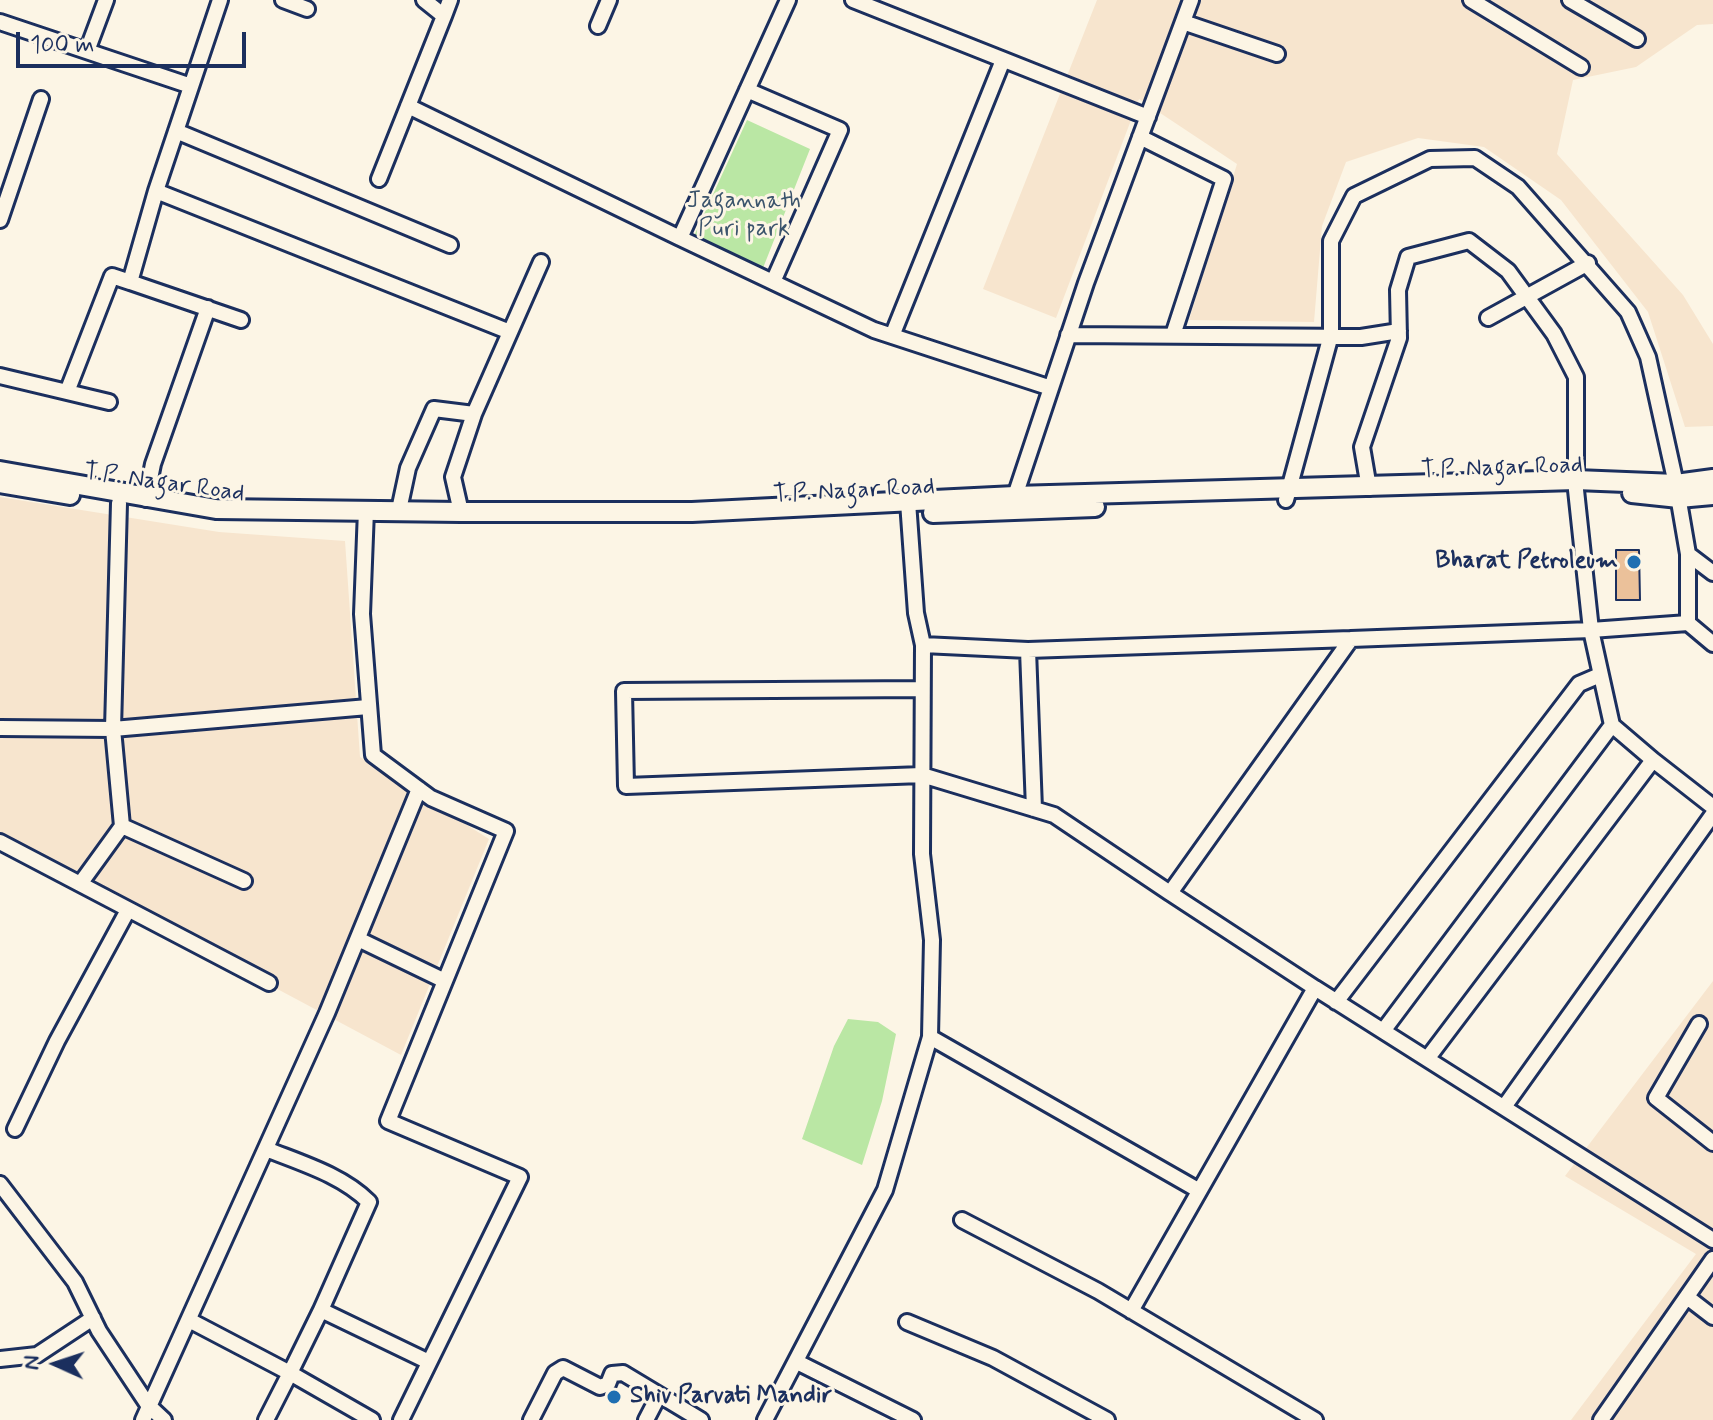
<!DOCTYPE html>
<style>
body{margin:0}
#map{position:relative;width:1713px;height:1420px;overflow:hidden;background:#fcf5e5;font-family:Mynerve,sans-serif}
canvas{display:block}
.north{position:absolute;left:16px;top:1324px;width:80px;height:80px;-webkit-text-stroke:6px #fcf5e5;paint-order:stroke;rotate:273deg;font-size:22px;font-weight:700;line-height:32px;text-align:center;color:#1b2f5e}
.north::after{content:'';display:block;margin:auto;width:28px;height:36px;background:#1b2f5e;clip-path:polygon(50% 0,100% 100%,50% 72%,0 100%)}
.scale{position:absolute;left:16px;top:32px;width:230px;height:36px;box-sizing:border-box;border:4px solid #1b2f5e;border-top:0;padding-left:10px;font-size:24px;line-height:28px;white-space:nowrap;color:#1b2f5e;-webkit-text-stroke:6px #fcf5e5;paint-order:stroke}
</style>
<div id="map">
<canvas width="1713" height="1420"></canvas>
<div class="north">N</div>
<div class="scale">100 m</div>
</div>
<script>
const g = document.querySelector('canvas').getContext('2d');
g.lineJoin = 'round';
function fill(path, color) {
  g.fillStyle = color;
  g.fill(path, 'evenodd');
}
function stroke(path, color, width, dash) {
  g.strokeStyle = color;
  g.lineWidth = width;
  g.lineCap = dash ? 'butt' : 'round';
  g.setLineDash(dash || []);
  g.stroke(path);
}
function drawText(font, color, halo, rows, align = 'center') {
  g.font = font + ' Mynerve,sans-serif';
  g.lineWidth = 6;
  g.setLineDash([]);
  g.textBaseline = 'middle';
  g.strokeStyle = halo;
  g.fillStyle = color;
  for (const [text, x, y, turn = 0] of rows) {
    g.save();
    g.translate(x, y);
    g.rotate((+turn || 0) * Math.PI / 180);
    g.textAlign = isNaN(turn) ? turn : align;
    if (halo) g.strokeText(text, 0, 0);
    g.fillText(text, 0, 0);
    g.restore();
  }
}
fill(new Path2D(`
 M1097,0H1713V24L1697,25L1636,67L1573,80L1557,154L1683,295L1713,344V426L1685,427L1648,312L1561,200L1484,147L1418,138L1346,162L1322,226L1314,322L1189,320L1237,164L1139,99L1056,318L983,289Z
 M0,497L219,532L345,541L360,757L489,839L401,1055L0,841Z
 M1713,981V1420H1571L1696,1254L1565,1176Z`), '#f7e5ce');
fill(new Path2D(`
 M747,120L810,149L763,268L694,236Z
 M848,1019L878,1022L896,1034L882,1101L862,1165L802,1139L834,1046Z`), '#bae7a4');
const building = new Path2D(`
 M1616,550H1639L1640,600H1616Z`);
fill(building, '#ebc19a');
stroke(building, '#1b2f5e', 2);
const street = new Path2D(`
 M220,0L156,191L510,332
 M283,0L307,9
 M788,0L680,238L874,330L1051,388
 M853,0L1148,117
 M1471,0L1581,67
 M1570,0L1637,39
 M444,16L450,0
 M0,22L191,86
 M1183,22L1277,54
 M598,26L609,0
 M87,51L106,0
 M747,90L840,130L773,282
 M408,106L680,238
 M176,131L450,245
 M1140,137L1224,179L1173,335
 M379,179L444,16L424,0
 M156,191L130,282L241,320
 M0,220L41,99
 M1488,318L1588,263
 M1068,335L1361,337L1399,331
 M892,336L1003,60
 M0,376L109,402
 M67,392L112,276L130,282
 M474,414L541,262
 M146,499L153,464L208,308
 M1286,500L1331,335V241L1354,196L1430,159L1475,158L1518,187L1628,312L1648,357L1676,484L1688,554V623L1591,630L1576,490V377L1554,334L1508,271L1469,241L1408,257L1398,290L1399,338L1362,447L1369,488
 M1012,505L1086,283L1191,0
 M366,510L362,614L373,755L431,798L506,831L388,1121L520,1177L401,1420
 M399,510L408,468L434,409L474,414L453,477L461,512
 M1688,554L1713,573
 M1688,623L1713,644
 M923,645L1028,650L1034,809
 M1028,650L1351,639
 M922,689L624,691L626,786L922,775L1054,815L1170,893
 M0,728L113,729L119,503
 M122,826L244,881
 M0,842L269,983
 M80,884L122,826L113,729L368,707
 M358,939L445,981
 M1315,988L1170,893L1351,639L1591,630L1612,725
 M1336,1002L1579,684L1600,675
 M1699,1024L1656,1098L1713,1143
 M1383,1031L1612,725L1653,760
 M930,1037L1198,1190
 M1427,1059L1653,760L1713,807
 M1504,1107L1713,814
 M15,1129L57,1041L128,910
 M266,1149C301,1163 342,1175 369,1202L321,1310
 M0,1184L75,1282L99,1331L148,1405L164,1420
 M962,1220L1098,1291L1315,1420
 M1687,1297L1713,1317
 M1131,1311L1315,988L1713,1240
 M189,1320L290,1373L321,1310L429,1362
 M907,1322L993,1358L1107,1420
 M0,1359L37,1355L93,1318
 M797,1362L913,1420
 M143,1420L327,1013L419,789
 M266,1420L290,1373L372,1420
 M531,1420L555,1373L563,1368L600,1387L608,1384L612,1374L623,1373L701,1420
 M646,1420L659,1395
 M765,1420L885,1190L930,1037L932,940L922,854L923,645L916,613L908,502
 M1601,1420L1713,1259`);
const secondary = new Path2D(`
 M0,471L216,509L461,512H692L1015,496L1576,480L1676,484L1713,479
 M0,483L70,495
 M1632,493L1679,498L1713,495
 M933,513L1095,507`);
stroke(street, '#1b2f5e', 20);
stroke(secondary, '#1b2f5e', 24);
stroke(street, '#fcf5e5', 14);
stroke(secondary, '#fcf5e5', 18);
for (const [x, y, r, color] of [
 [1634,562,8,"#1f6fb2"],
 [614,1397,8,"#1f6fb2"]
]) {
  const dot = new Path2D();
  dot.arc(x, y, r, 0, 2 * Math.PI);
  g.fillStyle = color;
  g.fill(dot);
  stroke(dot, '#fcf5e5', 3);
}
drawText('24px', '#3b546c', '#fcf5e5', [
 ["Jagannath",744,202],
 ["Puri park",744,230]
]);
drawText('24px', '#1b2f5e', '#fcf5e5', [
 ["T.P. Nagar Road",1502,469,-2],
 ["T.P. Nagar Road",164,484,8],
 ["T.P. Nagar Road",854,492,-3]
]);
drawText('bold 24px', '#1b2f5e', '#fcf5e5', [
 ["Bharat Petroleum",1618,562],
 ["Shiv Parvati Mandir",630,1397,"left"]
], 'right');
</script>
